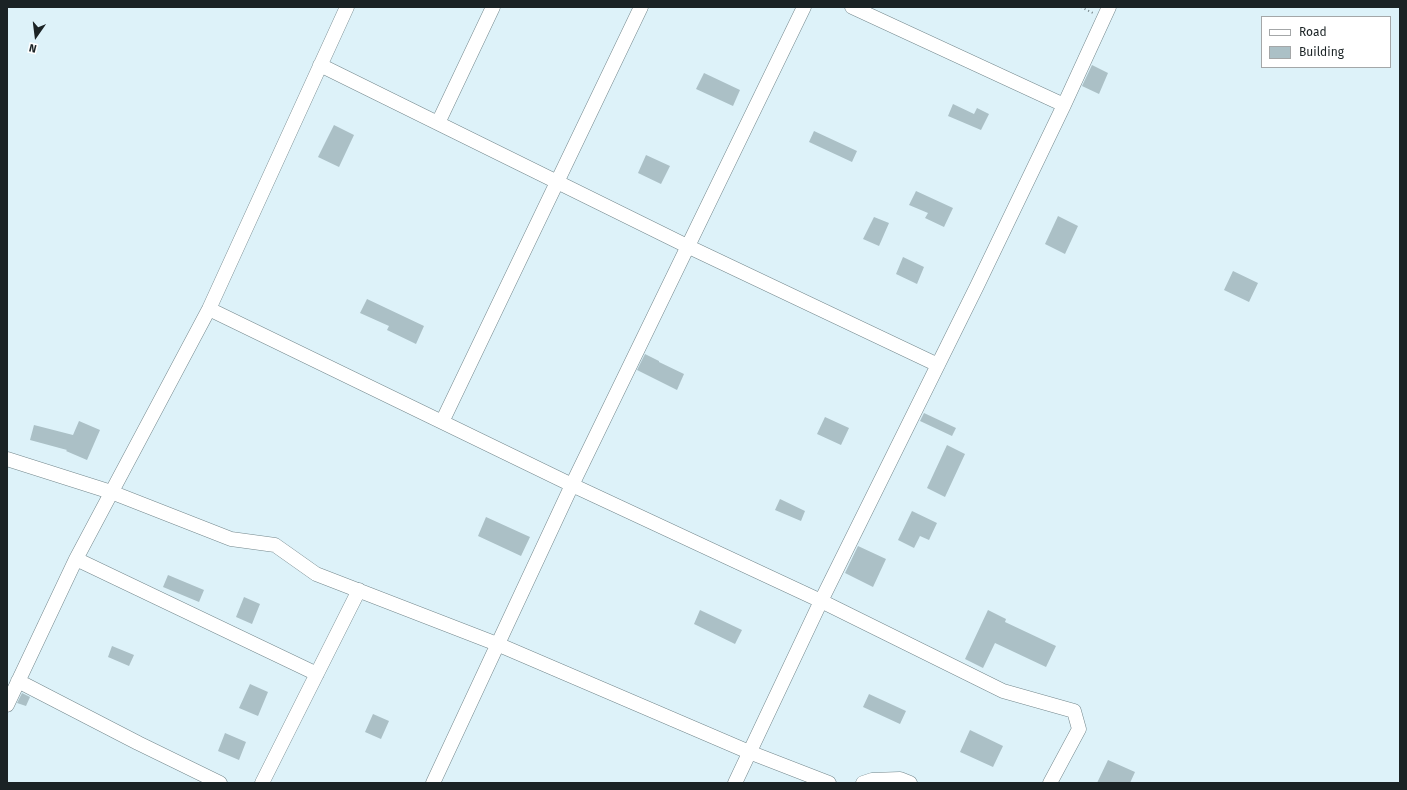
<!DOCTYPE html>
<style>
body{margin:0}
#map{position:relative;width:1407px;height:790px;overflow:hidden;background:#ddf2f9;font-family:"Fira Sans",sans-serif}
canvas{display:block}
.frame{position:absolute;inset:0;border:8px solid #1b2325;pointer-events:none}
.legend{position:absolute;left:1261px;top:16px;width:130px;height:52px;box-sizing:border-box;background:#fff;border:1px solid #a4a7a8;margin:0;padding:5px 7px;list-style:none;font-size:12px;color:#1b2325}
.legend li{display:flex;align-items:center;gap:8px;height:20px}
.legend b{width:20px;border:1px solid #a4a7a8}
.north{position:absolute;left:16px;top:16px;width:40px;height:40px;-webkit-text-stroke:3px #fff;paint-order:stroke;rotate:194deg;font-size:11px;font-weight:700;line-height:16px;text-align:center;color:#1b2325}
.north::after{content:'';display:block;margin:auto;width:14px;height:18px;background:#1b2325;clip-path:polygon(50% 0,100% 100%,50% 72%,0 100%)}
</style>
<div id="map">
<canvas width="1407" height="790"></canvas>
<div class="frame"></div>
<ul class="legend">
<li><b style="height:5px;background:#fff"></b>Road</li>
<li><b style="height:11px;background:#abc0c6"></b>Building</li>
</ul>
<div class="north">N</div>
</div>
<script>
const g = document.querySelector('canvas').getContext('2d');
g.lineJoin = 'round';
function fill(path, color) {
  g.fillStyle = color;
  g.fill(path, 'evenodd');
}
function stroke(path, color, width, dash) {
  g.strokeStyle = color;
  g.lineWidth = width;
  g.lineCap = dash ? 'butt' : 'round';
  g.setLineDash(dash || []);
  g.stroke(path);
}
fill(new Path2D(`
 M1092,65L1108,73L1099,94L1082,86Z
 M704,73L740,90L733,106L696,89Z
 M953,104L974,114L977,108L989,114L981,130L948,116Z
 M334,125L354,135L339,167L318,157Z
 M814,131L857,151L852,162L809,142Z
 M646,155L670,166L661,184L638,173Z
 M916,191L953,208L944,227L925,218L928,213L909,205Z
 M1058,216L1078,226L1065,254L1045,244Z
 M874,217L889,223L879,246L863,239Z
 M903,257L924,267L917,284L896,274Z
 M1233,271L1258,283L1249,302L1224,290Z
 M367,299L424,326L416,344L387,330L389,326L360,313Z
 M645,354L659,361V362L684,374L677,390L637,370Z
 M924,413L956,428L952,436L920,421Z
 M825,417L849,428L841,445L817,434Z
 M79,421L100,430L87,460L66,451L67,450L30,440L34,425L73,435Z
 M947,445L965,454L945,497L927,488Z
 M780,499L805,511L801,521L775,510Z
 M912,511L937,523L929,540L920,536L914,548L898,540Z
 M486,517L530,537L521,556L478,536Z
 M858,546L886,559L873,587L845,573Z
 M168,575L204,590L199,602L163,587Z
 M244,597L260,604L252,624L236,617Z
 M700,610L742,630L735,644L694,624Z
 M988,610L1006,619L1005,622L1056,646L1046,667L995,643L983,668L965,659Z
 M112,646L134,655L129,666L108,657Z
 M250,684L268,692L258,716L239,708Z
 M22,693L30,697L26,706L17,703Z
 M869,694L906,711L900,724L863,707Z
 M373,714L389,721L381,739L365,732Z
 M970,730L1003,746L993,767L960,752Z
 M225,733L246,742L239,760L218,751Z
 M1108,760L1135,772L1130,783H1097Z`), '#abc0c6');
const street = new Path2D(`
 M852,7L1064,105
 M320,65L687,246L938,365
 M438,123L493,7
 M209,309L572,485L821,601L1003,691L1074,711L1079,729L1050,783
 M442,422L641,7
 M7,459L111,492L231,539L275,545L316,574L497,644L749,752L829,783
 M76,559L317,674
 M18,681L138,743L220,783
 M7,705L76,559L209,309L347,7
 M262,783L359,590
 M433,783L572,485L804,7
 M735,783L821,601L977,286L1064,105L1109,7
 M863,783L872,780L900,779L910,783`);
stroke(street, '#73878c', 15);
stroke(new Path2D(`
 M1081,7L1093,13`), '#748286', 2, [1, 3]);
stroke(street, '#fff', 14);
</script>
